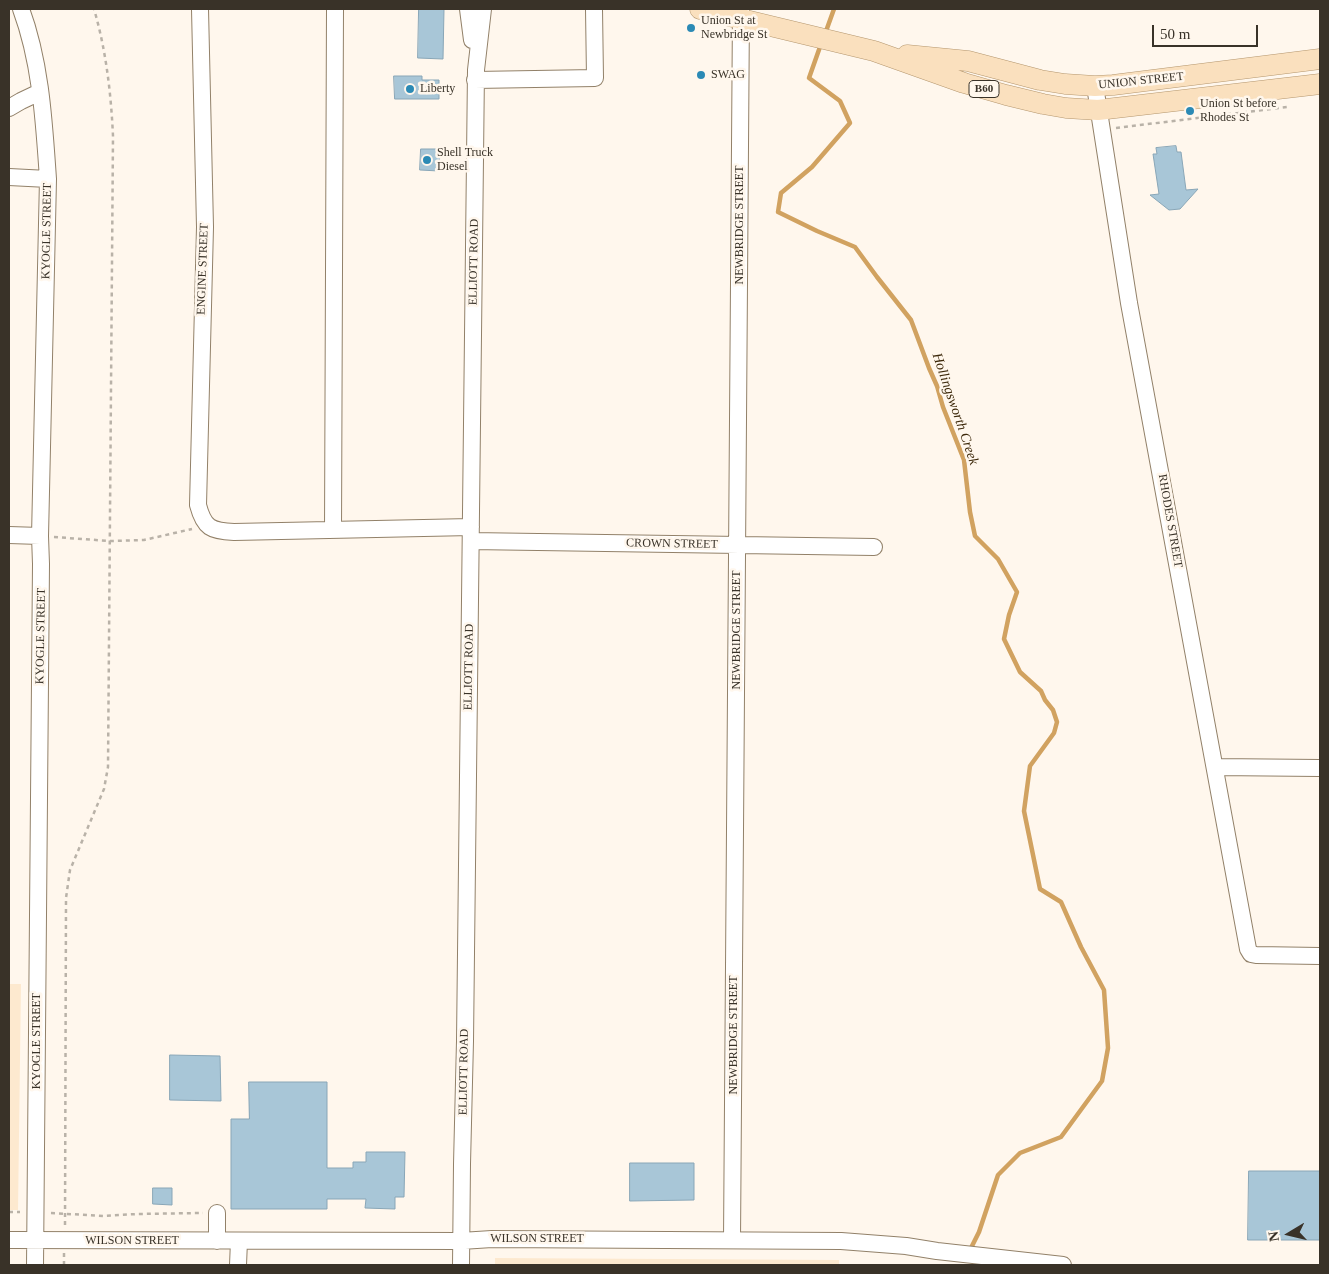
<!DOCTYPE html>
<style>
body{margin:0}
#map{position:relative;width:1329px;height:1274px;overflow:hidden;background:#fff7ed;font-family:Georgia,serif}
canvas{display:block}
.frame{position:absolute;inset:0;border:10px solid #393228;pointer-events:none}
.north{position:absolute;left:1264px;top:1209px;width:50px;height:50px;-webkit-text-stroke:4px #fff7ed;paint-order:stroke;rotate:261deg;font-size:14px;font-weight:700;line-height:20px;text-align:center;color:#393228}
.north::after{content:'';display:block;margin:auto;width:18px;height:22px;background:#393228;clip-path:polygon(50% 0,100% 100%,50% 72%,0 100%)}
.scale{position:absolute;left:1152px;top:25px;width:106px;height:22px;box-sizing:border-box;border:2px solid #393228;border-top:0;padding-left:6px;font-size:15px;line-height:18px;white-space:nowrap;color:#393228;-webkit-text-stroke:4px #fff7ed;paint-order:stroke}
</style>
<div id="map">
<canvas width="1329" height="1274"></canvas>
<div class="frame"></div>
<div class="north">N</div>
<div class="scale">50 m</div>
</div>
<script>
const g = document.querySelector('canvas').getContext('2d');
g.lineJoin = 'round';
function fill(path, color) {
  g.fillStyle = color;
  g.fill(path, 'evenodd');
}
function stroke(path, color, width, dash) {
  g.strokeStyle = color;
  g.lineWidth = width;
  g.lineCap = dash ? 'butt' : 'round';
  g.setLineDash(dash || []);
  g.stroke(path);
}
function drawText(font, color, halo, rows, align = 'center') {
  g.font = font + ' Georgia,serif';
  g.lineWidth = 5;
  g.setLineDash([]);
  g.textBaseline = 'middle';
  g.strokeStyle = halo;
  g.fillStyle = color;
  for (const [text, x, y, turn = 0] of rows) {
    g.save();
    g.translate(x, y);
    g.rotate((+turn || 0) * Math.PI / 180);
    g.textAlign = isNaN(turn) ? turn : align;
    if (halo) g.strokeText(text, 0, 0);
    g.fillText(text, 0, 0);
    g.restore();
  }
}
fill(new Path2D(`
 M9,984H21L18,1210H9Z
 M495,1258L839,1260V1265H495Z`), '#fde9cf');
stroke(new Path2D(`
 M825,34L834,9
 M821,44L809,78L840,101L850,123L812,167L781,193L778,212L817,231L855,247L877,277L911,320L929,368L937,386L943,407L964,460L970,512L975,536L998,559L1017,592L1009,615L1004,639L1020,672L1041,691L1045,700L1053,710L1057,722L1054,733L1030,766L1024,811L1040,889L1061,902L1081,947L1104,990L1108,1048L1102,1081L1061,1137L1020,1153L998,1175L979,1232L970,1250`), '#d1a260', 4.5);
const building = new Path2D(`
 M419,9H444L443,59L418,58Z
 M394,76H422V80H439V99H395Z
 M1176,146L1177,152H1181L1186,190L1198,189L1180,209L1169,210L1150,195L1159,194L1153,154H1157L1156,148Z
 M421,149H440L439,171L420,170Z
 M170,1055L220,1056L221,1101L170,1100Z
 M249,1082H327V1168H353V1162H366V1152H405L404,1197H395V1209L365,1208L366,1199H327V1209H231V1119H249Z
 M630,1163H694V1200L630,1201Z
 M1249,1171H1320V1240H1248Z
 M153,1188H172V1205L153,1204Z`);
fill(building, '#a8c6d7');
stroke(building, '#89a6b7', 1);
const minor = new Path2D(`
 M21,9C41,63 44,122 48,179L40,536L41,564L35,1265
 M200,9L205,227L198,505C204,528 211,531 234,532L471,527
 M468,9L472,40
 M475,80L595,78L594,9
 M1095,86L1129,303L1248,949L1251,954L1256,955L1320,956
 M9,108L21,101L40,92
 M9,177L48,179
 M333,530L335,9
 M9,535L40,536
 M471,541L874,547
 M1215,767L1320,768
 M217,1213V1241
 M9,1240L461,1241L492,1239L841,1241L906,1246L937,1251L1063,1265
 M732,1240L741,9
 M238,1265L239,1241
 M461,1265L462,1164L465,1041L476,70L483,9`);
const major = new Path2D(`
 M700,9L874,51L964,83L1006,95L1043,104L1066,108L1098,110L1320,84
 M907,55L968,61L1040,80L1065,84L1095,86L1113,85L1320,59`);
stroke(minor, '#928169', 18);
stroke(major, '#b4966e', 21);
stroke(new Path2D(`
 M1116,128L1287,107
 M54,537L110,541L144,540L192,529
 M9,1212H20
 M51,1213L104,1216L137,1214L203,1213
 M65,1225L66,898L70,870L104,789L108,767L113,136C111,93 106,50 94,9
 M64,1265V1253`), '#b9b2a8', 2.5, [4, 4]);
stroke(minor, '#fff', 16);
stroke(major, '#fae0be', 20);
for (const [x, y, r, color] of [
 [691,28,5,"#2b8ab5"],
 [701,75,5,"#2b8ab5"],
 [410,89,5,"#2b8ab5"],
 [1190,111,5,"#2b8ab5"],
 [427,160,5,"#2b8ab5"]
]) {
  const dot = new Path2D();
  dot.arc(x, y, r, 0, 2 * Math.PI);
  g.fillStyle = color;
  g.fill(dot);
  stroke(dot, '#fff7ed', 2);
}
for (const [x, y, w] of [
 [984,89,30]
]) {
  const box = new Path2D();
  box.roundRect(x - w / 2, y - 8.5, w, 17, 4);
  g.fillStyle = '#fff7ed';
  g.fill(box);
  stroke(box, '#393228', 1);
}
drawText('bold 11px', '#393228', null, [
 ["B60",984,89]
]);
drawText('12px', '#393228', '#fff7ed', [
 ["Union St at",701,21],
 ["Newbridge St",701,35],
 ["SWAG",711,75],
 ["Liberty",420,89],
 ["Union St before",1200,104],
 ["Rhodes St",1200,118],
 ["Shell Truck",437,153],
 ["Diesel",437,167]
], 'left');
drawText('12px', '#393228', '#fff7ed', [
 ["UNION STREET",1141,81,-6],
 ["NEWBRIDGE STREET",740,225,-90],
 ["KYOGLE STREET",47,231,-89],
 ["ELLIOTT ROAD",474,262,-89],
 ["ENGINE STREET",203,269,-88],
 ["RHODES STREET",1170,521,80],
 ["CROWN STREET",672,544,1],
 ["NEWBRIDGE STREET",737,630,-90],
 ["KYOGLE STREET",41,636,-89],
 ["ELLIOTT ROAD",469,667,-89],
 ["NEWBRIDGE STREET",734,1035,-90],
 ["KYOGLE STREET",37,1041,-90],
 ["ELLIOTT ROAD",464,1072,-89],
 ["WILSON STREET",537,1239],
 ["WILSON STREET",132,1241]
]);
drawText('italic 14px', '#3d290b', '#fff7ed', [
 ["Hollingsworth Creek",955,409,71]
]);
</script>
